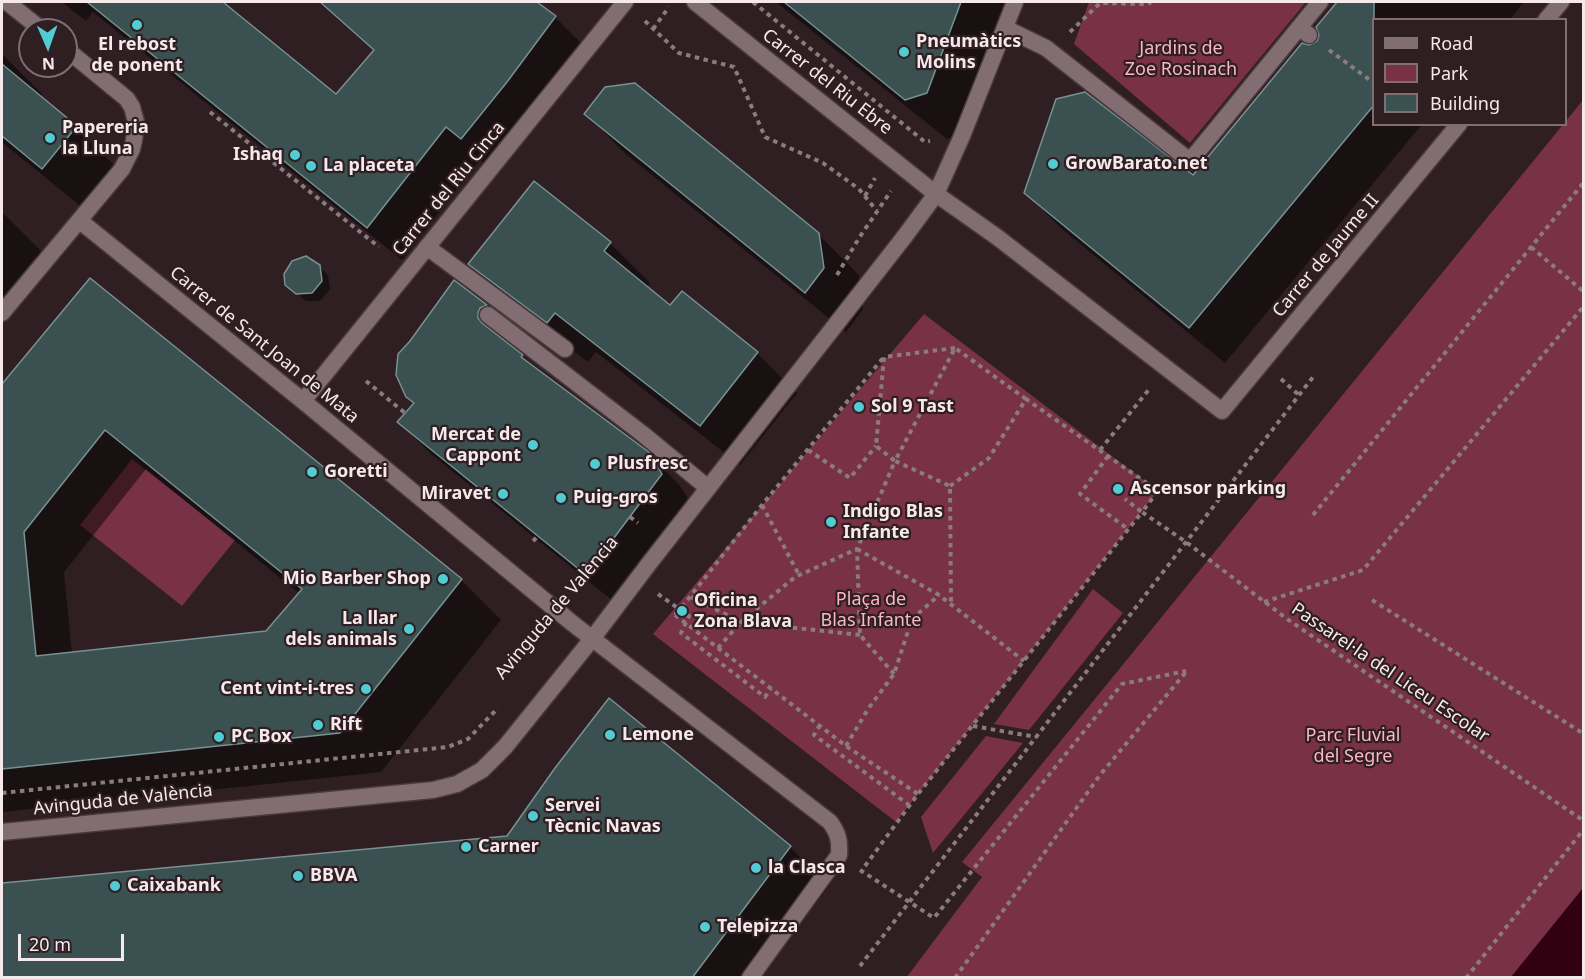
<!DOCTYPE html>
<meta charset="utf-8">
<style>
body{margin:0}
#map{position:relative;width:1585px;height:979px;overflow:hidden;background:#2f1e22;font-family:"Noto Sans",sans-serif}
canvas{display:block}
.frame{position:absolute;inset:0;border:3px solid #f5e9eb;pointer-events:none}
.legend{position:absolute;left:1372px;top:18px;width:195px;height:108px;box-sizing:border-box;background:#2f1e22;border:2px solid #7e6f72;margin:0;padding:8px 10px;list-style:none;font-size:18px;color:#f5e9eb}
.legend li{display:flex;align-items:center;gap:12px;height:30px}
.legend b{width:30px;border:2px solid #7e6f72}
.north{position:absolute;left:18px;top:18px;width:60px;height:60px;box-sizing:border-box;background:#2f1e22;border:2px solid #7e6f72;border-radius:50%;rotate:178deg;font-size:16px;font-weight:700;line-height:24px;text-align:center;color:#f5e9eb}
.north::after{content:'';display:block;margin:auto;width:21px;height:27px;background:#51ccd3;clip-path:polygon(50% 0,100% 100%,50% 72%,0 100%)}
.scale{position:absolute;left:18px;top:934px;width:106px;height:27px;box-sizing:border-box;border:3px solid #f5e9eb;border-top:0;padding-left:8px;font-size:18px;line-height:21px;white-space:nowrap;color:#f5e9eb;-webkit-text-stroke:4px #2f1e22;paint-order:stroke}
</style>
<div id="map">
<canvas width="1585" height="979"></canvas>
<div class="frame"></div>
<ul class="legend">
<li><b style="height:8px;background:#826d72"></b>Road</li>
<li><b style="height:16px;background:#783147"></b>Park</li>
<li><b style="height:16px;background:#3a5051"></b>Building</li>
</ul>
<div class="north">N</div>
<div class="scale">20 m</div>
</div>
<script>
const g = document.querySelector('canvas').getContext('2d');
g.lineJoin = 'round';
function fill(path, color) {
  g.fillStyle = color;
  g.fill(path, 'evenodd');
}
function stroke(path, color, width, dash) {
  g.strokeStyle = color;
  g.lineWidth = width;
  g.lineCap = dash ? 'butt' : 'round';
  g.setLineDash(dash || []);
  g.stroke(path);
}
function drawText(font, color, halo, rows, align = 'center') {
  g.font = font + ' "Noto Sans",sans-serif';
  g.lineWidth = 4.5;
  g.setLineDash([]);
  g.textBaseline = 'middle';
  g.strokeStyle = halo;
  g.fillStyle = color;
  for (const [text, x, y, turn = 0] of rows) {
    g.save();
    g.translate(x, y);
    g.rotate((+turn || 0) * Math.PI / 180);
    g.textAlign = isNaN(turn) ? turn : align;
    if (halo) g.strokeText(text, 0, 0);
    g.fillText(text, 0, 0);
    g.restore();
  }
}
fill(new Path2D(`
 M1089,2H1306L1190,143L1074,44Z
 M1583,100V977L906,978L982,877L962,862Z
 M924,314L1158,491L896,822L653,634Z
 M132,459L235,540L182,606L80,525Z
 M1093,589L1123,613L1029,730L994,724Z
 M986,736L1023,743L933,853L921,817Z`), '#783147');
fill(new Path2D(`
 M1583,888V977H1511Z`), '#310011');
fill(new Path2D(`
 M62,2H219L336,96L375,52L318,2H535L555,17L589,51L495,172L480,160L402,260L93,12L86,21Z
 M776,2H1016L967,133L947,139Z
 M1339,2H1524L1509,20H1374V124H1422L1225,363L1062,229L1026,193L1193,177L1309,47L1318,43L1321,35L1317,27Z
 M2,54L42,94L40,97L76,127L116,167L83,208L3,143L2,145Z
 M586,114L818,234L859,275L863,309L846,332L626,154Z
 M2,212L44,254L2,307Z
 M610,243L650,283L647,287L671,307L757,353L797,393L740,465L596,352L588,362L510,304L470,264Z
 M319,266L328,275L330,289L320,301H306L295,292Z
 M90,280L461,580L501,620L381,772L3,812L2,811V388ZM146,469L300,594L267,633L72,654L64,572Z
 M455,282L487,306L518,337L512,340L509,346L532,367L649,454L681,487L693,507L618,605L430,453L399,422L416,404L412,342Z
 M508,837L790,847L829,886L760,978H2V885Z`), '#0007');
const building = new Path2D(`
 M87,2H223L336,94L374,50L320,2H537L556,16L507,82L461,139L446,127L367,228Z
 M784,2H961L927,93L905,100Z
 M1337,2H1374V105L1189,328L1024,193L1056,99L1085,92L1193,175L1302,43L1309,45L1317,41L1319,35L1316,27Z
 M2,64L77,126L42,169L2,136Z
 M635,83L819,233L824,268L805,293L584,114L605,87Z
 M534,181L611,242L604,251L670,305L682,291L758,352L700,426L555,313L547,323L468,264Z
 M306,256L320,265L322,281L312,293L296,294L285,285L284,274L292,261Z
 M90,278L462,579L340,733L2,769V384ZM105,430L302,589L266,631L36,656L24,532Z
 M454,280L487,305L480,308L478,313V318L482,323L523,355L521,357L650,453L662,474L586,575L397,422L414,403L406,397L396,375L398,354L410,341Z
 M609,698L791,846L692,978H2V883L507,836L555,768Z`);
fill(building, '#3a5051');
stroke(building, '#799192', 1.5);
const service = new Path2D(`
 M1005,28L1046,48L1190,161L1320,2
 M427,247L565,349
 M488,315L644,435L708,488`);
const pedestrian = new Path2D(`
 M1299,28L1309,35`);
const minor = new Path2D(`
 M7,2L42,30
 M1546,20L1561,2
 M936,194L997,237L1222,411L1459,124
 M80,221L303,401L572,623L830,822C838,833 840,840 839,855L750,978
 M2,313L122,169L132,149L134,140L136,122L132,107L127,99L66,49
 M303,401L625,2`);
const tertiary = new Path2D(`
 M695,2L936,194
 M2,832L433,790L457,784L482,770L505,747L592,639L648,565L905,236L936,194L962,136L1015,2`);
stroke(service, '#483a3d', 19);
stroke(pedestrian, '#483a3d', 19);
stroke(minor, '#483a3d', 19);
stroke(tertiary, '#483a3d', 19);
stroke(new Path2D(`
 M753,2L925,142L930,141
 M645,21L679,53L734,67L765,137L823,163L859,189L877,211
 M653,29L669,7
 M1070,32L1100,3L1148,4L1151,2
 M1329,50L1374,83
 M210,112L379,247
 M865,196L875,178
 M1531,247L1584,292
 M837,275L859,238L891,191
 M955,348L884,357L876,446L895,461L955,348L1026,399
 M1281,379L1299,395
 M366,381L405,413
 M808,450L850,478L876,446
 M1100,450L1151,387
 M1108,456L1080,494L1128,529
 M950,486L989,458L1026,399L1158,491L1142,512L1125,499
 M762,505L799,575
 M1313,515L1584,182
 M630,517L638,523
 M533,541L538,536
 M857,549L939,595L1024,661
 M600,557L606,562
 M658,594L689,616L681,633L765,697L771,688
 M691,597L741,622L860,635
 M1372,600L1584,734
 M1264,602L1363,570L1584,306
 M682,607L762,505L883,358
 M675,615L846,746L918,794
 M718,648L741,622L795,577L857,549
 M894,674L860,635L857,549L895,461L950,486L951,604
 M820,725L814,735L909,805
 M973,726L1036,737
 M846,746L868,709L894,674L912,619L939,595
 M2,793L448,747L468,739L498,708
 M865,866L918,794L1142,512L1186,542L1287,619L1584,821
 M860,870L934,918L1122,684L1186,671
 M860,966L1313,377
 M955,978L1100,775L1186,672
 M1466,978L1584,829`), '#8a7b7e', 4, [4.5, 4.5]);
stroke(service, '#826d72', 16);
stroke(pedestrian, '#826d72', 16);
stroke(minor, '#826d72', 16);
stroke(tertiary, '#826d72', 16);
stroke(new Path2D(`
 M675,615L682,607`), '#8a7b7e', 4, [4.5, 4.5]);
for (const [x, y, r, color] of [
 [137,25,6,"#51ccd3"],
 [904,52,6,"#51ccd3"],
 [50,138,6,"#51ccd3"],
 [295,155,6,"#51ccd3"],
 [1053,164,6,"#51ccd3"],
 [311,166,6,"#51ccd3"],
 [859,407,6,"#51ccd3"],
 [533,445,6,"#51ccd3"],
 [595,464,6,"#51ccd3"],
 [312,472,6,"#51ccd3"],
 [1118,489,6,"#51ccd3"],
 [503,494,6,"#51ccd3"],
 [561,498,6,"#51ccd3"],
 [831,522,6,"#51ccd3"],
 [443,579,6,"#51ccd3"],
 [682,611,6,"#51ccd3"],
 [409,629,6,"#51ccd3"],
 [366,689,6,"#51ccd3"],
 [318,725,6,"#51ccd3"],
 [610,735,6,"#51ccd3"],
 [219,737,6,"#51ccd3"],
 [533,816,6,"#51ccd3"],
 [466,847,6,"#51ccd3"],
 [756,868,6,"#51ccd3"],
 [298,876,6,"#51ccd3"],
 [115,886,6,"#51ccd3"],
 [705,927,6,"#51ccd3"]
]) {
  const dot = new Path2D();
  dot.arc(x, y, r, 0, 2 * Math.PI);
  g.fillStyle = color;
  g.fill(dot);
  stroke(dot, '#2f1e22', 2);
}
drawText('bold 18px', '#f5e9eb', '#2f1e22', [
 ["Pneumàtics",916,42],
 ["Molins",916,63],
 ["El rebost",137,45,"center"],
 ["de ponent",137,66,"center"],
 ["Papereria",62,128],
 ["la Lluna",62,149],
 ["Ishaq",283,155,"right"],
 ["GrowBarato.net",1065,164],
 ["La placeta",323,166],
 ["Sol 9 Tast",871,407],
 ["Mercat de",521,435,"right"],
 ["Cappont",521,456,"right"],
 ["Plusfresc",607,464],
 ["Goretti",324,472],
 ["Ascensor parking",1130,489],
 ["Miravet",491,494,"right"],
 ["Puig-gros",573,498],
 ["Indigo Blas",843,512],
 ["Infante",843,533],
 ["Mio Barber Shop",431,579,"right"],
 ["Oficina",694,601],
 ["Zona Blava",694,622],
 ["La llar",397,619,"right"],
 ["dels animals",397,640,"right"],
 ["Cent vint-i-tres",354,689,"right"],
 ["Rift",330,725],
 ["Lemone",622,735],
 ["PC Box",231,737],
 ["Servei",545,806],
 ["Tècnic Navas",545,827],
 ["Carner",478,847],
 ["la Clasca",768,868],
 ["BBVA",310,876],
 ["Caixabank",127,886],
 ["Telepizza",717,927]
], 'left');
drawText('18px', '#fbb6c7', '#2f1e22', [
 ["Jardins de",1181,49],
 ["Zoe Rosinach",1181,70],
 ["Plaça de",871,600],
 ["Blas Infante",871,621],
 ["Parc Fluvial",1353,736],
 ["del Segre",1353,757]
]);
drawText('18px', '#f5e9eb', '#2f1e22', [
 ["Carrer del Riu Ebre",827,82,38],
 ["Carrer del Riu Cinca",449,189,-51],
 ["Carrer de Jaume II",1326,256,-50],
 ["Carrer de Sant Joan de Mata",264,345,39],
 ["Avinguda de València",557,608,-50],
 ["Passarel·la del Liceu Escolar",1390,673,34],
 ["Avinguda de València",123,800,-6]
]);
</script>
